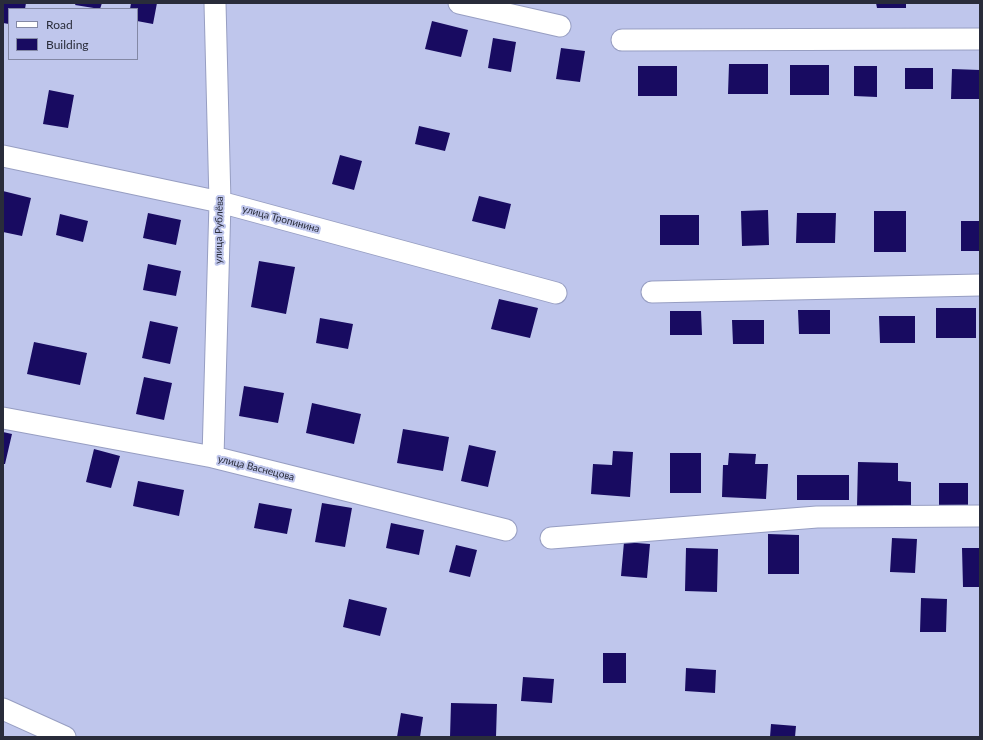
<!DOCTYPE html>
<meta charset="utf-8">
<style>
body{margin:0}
#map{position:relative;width:983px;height:740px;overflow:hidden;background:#bfc6ec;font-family:Lato,sans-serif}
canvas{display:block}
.frame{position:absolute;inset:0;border:4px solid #292c3a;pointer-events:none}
.legend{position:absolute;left:8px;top:8px;width:130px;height:52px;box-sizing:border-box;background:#bfc6ec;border:1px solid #8388a5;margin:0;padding:5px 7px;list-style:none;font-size:12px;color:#292c3a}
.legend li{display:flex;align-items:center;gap:8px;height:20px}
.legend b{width:20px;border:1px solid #8388a5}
</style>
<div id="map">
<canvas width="983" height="740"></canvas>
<div class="frame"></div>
<ul class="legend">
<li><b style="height:5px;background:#fff"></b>Road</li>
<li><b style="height:11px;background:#180b61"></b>Building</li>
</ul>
</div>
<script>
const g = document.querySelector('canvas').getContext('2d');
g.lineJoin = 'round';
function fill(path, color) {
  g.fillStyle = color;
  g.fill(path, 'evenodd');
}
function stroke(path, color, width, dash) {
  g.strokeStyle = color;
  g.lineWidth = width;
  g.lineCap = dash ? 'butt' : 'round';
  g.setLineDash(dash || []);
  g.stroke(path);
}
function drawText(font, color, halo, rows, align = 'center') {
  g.font = font + ' Lato,sans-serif';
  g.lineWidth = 4;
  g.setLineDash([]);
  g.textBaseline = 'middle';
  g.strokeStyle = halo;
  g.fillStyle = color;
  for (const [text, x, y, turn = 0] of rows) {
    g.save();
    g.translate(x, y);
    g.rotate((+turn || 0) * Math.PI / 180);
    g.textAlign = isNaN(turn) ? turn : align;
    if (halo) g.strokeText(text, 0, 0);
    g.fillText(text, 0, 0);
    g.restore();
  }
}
fill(new Path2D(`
 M3,3H26L25,9H9V24L3,23Z
 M76,3H102L100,9L75,5Z
 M131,3H157L153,24L137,21V9H130Z
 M876,3H906V8H877Z
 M432,21L468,30L461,57L425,49Z
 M493,38L516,42L511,72L488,68Z
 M561,48L585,51L580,82L556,79Z
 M729,64H768V94H728Z
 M790,65H829V95H790Z
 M638,66H677V96H638Z
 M854,66H877V97L854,96Z
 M905,68H933V89H905Z
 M952,69L980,70V99H951Z
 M49,90L74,95L68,128L43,124Z
 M419,126L450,133L445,151L415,144Z
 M340,155L362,161L354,190L332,184Z
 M3,191L31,198L22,236L3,232Z
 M479,196L511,204L505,229L472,221Z
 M768,210L769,245L742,246L741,211Z
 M874,211H906V252H874Z
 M148,213L181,220L176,245L143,238Z
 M797,213H836L835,243H796Z
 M60,214L88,221L83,242L56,235Z
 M660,215H699V245H660Z
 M961,221H980V251H961Z
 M259,261L295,267L286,314L251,307Z
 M148,264L181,271L176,296L143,290Z
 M499,299L538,308L530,338L491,329Z
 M936,308H976V338H936Z
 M798,310H830V334H799Z
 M670,311H701L702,335H670Z
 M879,316H915V343H880Z
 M320,318L353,324L348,349L316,343Z
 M732,320H764V344H733Z
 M150,321L178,327L170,364L142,358Z
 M34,342L87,353L80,385L27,374Z
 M144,377L172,383L164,420L136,414Z
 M244,386L284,393L278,423L239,416Z
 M312,403L361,414L354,444L306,433Z
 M403,429L449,437L443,471L397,463Z
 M3,432L12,434L5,464H3Z
 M469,445L496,451L488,487L461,481Z
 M94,449L120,456L111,488L86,482Z
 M613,451L633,452L630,497L591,494L593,464L612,465Z
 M670,453H701V493H670Z
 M729,453L756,454L755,464H768L766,499L722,497L723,465H728Z
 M858,462L898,463V481L911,482V507H857Z
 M797,475H849V500H797Z
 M138,481L184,490L179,516L133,506Z
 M939,483H968V506L939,505Z
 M259,503L292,509L287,534L254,528Z
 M322,503L352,508L345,547L315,542Z
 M391,523L424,530L419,555L386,548Z
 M768,534L799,535V574H768Z
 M892,538L917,539L915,573L890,572Z
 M624,542L650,544L647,578L621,576Z
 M456,545L477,550L470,577L449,572Z
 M686,548L718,549L717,592L685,591Z
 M962,548H980V587H963Z
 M921,598L947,599L946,632H920Z
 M349,599L387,608L380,636L343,627Z
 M603,653H626V683H603Z
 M686,668L716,670L715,693L685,691Z
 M523,677L554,679L552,703L521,701Z
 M451,703L497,704L496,737H450Z
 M401,713L423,717L420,737H397Z
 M771,724L796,726L795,737H770Z`), '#180b61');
const minor = new Path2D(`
 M459,3L560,26
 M622,40L980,39
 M3,156L220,202L556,293
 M652,292L980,285
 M3,418L213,457L506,530
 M213,457L220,202L215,3
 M551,538L817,517L980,516
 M3,709L65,737`);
stroke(minor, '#979ec2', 23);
stroke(minor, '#fff', 21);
drawText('10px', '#292c3a', '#bfc6ec', [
 ["улица Тропинина",281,219,15],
 ["улица Рублёва",219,230,-89],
 ["улица Васнецова",256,468,14]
]);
</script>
